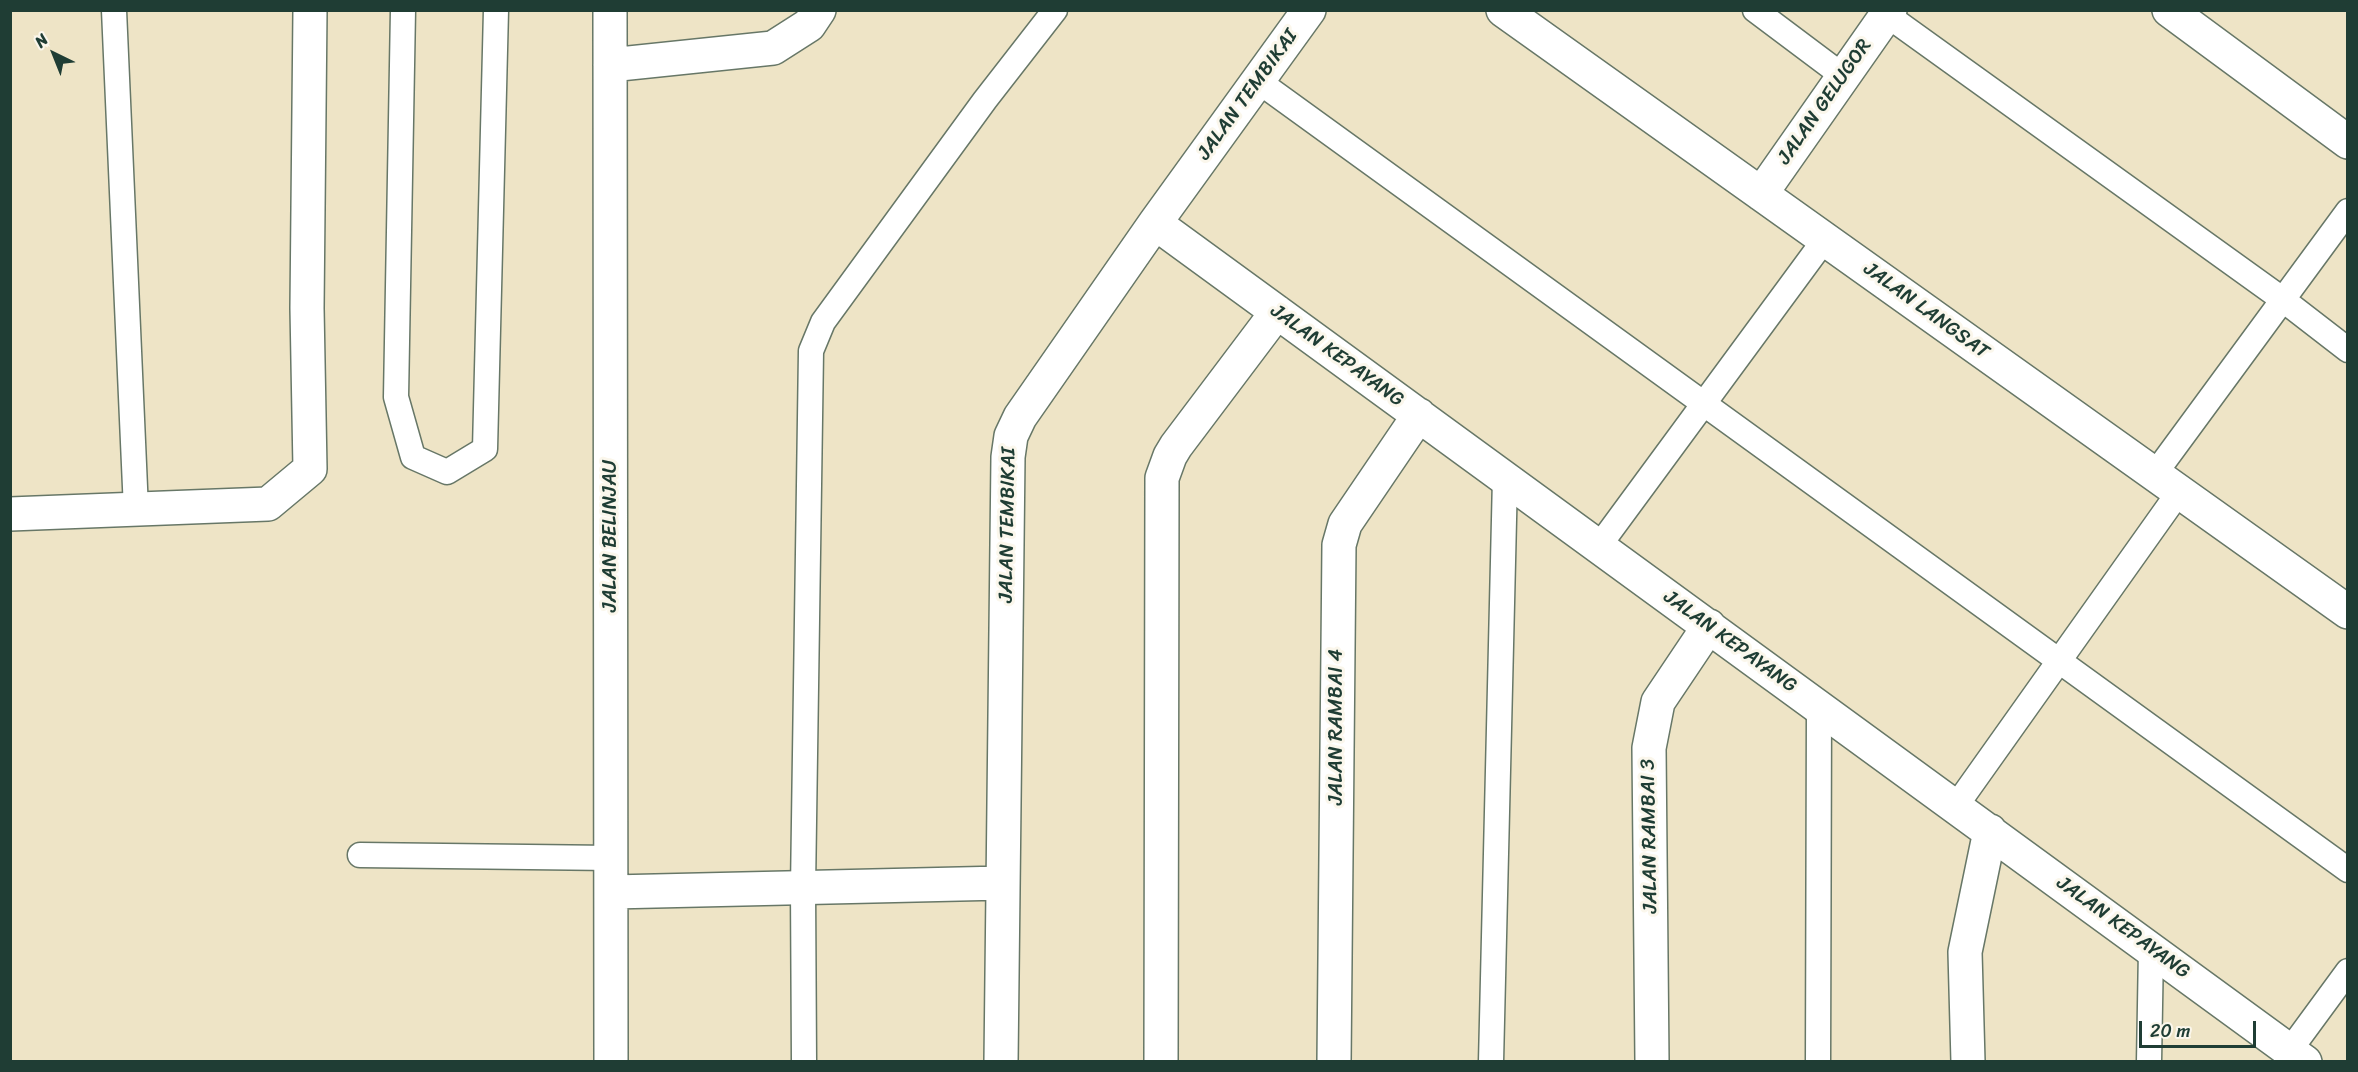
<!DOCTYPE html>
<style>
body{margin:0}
#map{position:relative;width:2358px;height:1072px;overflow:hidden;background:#eee4c6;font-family:Sriracha,sans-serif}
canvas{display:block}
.frame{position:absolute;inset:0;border:12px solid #1f3d34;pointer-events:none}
.north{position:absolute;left:24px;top:24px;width:60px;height:60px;-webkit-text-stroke:4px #fbf7ec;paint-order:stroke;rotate:317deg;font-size:16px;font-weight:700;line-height:24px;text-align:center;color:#1f3d34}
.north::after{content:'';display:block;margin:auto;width:21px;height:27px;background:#1f3d34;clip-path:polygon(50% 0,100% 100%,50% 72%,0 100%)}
.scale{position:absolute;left:2139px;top:1021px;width:117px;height:27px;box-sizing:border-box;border:3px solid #1f3d34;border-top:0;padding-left:8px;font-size:18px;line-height:21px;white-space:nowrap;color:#1f3d34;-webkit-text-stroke:4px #fbf7ec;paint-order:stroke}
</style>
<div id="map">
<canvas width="2358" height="1072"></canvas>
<div class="frame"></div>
<div class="north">N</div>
<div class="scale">20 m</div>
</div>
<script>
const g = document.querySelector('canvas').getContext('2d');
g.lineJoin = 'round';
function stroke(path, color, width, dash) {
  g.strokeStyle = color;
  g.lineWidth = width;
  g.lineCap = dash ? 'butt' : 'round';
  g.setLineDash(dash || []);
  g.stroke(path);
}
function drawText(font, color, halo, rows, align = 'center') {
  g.font = font + ' Sriracha,sans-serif';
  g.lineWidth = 6;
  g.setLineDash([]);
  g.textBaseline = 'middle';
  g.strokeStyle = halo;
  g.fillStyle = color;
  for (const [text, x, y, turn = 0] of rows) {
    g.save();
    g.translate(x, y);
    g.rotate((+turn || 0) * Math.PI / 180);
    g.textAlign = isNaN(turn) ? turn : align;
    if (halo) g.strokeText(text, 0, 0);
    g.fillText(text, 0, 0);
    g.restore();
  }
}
const service = new Path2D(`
 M114,10L136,510
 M403,10L396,397L413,457L447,472L485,449L496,10
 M1755,10L1843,76
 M1887,15L2282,299L2348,350
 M1258,81L2348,870
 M2154,475L2348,211
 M1599,546L1825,239
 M1956,806L2179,492
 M360,855L612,858
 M2290,1050L2348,971
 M804,1062L803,888L811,351L823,322L985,100L1055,10
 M1491,1062L1505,478
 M1818,1062L1819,707
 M2149,1062L2151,949`);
const minor = new Path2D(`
 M610,10L611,1062
 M1503,10L2348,612
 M2169,10L2348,142
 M610,65L773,48L809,25L819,10
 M1761,194L1890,10
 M1155,223L2305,1062
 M10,514L268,504L310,469L307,308L310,10
 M612,892L1003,883
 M1001,1062L1008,457L1011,436L1020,417L1155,223L1309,10
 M1161,1062L1162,478L1170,456L1176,446L1277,312
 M1334,1062L1339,545L1345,524L1419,415
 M1652,1062L1649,748L1658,702L1709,626
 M1968,1062L1965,952L1990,831`);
stroke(service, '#677767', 27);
stroke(minor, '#677767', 36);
stroke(service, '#fff', 24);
stroke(minor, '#fff', 33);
drawText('20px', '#1f3d34', '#fbf7ec', [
 ["JALAN TEMBIKAI",1248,95,-54],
 ["JALAN GELUGOR",1825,102,-55],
 ["JALAN LANGSAT",1926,311,36],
 ["JALAN KEPAYANG",1337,356,36],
 ["JALAN TEMBIKAI",1008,525,-89],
 ["JALAN BELINJAU",611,536,-90],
 ["JALAN KEPAYANG",1730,642,36],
 ["JALAN RAMBAI 4",1337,727,-90],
 ["JALAN RAMBAI 3",1650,836,-91],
 ["JALAN KEPAYANG",2123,928,36]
]);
</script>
